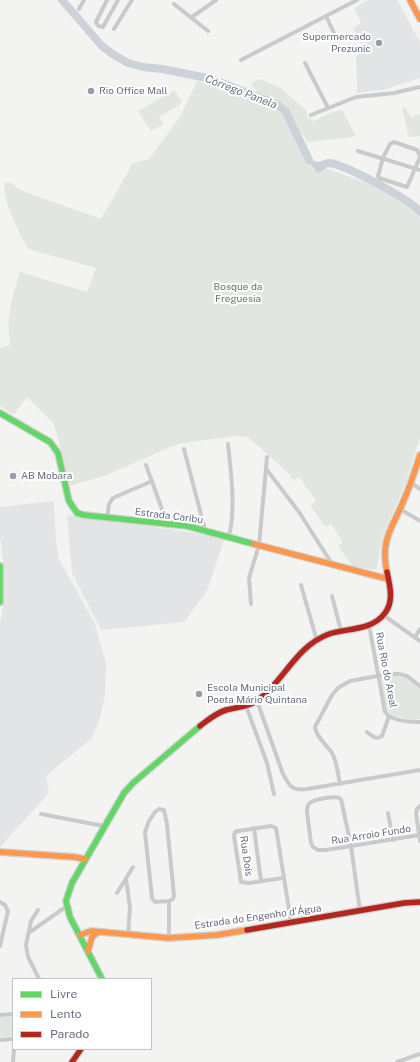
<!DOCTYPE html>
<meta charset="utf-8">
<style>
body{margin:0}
#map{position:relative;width:420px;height:1062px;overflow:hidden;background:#f3f4f2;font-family:"Public Sans",sans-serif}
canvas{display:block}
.legend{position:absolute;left:12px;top:978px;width:140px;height:72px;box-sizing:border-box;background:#fff;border:1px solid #c1c5cd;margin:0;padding:5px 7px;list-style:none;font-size:12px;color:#656e81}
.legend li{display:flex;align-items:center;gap:8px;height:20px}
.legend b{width:20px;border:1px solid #c1c5cd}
</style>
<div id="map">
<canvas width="420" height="1062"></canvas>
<ul class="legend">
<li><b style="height:5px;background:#63d668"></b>Livre</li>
<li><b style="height:5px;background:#ff974d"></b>Lento</li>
<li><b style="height:5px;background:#b3261e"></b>Parado</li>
</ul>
</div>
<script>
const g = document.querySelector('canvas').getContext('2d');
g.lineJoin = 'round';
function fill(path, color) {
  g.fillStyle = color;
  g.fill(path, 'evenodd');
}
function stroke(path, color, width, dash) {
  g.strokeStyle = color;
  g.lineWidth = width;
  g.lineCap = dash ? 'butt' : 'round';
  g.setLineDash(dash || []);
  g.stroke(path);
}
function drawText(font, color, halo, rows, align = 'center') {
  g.font = font + ' "Public Sans",sans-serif';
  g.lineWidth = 4;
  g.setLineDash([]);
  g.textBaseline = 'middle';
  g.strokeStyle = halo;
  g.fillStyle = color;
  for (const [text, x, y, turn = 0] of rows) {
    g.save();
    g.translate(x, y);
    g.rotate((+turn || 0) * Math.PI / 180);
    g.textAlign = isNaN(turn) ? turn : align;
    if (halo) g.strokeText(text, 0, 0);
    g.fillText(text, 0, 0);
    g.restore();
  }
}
fill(new Path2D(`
 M368,0H397L420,42V78L382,90L357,93L356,56L365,51L353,28L361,23L354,8Z
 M54,501L56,542L59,559L95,624L106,663L105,696L100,718L92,738L46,776L49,793L0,847V623L2,615L4,570L0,535V507Z
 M67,515L225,537L207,591L184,622L101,630L72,573Z`), '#e3e4e5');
fill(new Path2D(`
 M260,79L281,88L307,111V117L313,121L336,111L342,110L356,136L352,137L308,142L293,122L274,103L257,93L251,83Z
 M197,81L236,90L280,110L289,120L303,155L314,171L323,167L375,186L403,201L420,218V438L406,482L382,538L377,568L374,570L352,566L338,546L343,542L331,524L326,527L310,506L316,501L299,477L294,481L289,474L248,437L235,436L177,444L107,475L70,486L54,424L27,397L14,415L0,406V348L10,345C6,315 11,301 20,272L87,292L96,268L28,249C20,234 0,197 5,182H10L20,190L101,219L133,163L149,159L180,117Z
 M175,90L182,103L159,117L163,124L151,131L138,111Z
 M405,107L411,118L420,114V136L409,137L402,108Z
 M397,675L409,679L420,688V719L412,720L391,715L386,709L381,679L386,676Z
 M13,1016V1036L0,1037V1017Z`), '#e2e6e1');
fill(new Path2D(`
 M305,151C318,170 319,157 331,163L325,164L321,172L317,173L303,155Z`), '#ccd2d7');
stroke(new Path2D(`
 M62,0L102,46L114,55L128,63L143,67L162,69L212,79L278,105L286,112L309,160
 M322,166C324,164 327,163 330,163C347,166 410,199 420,212`), '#ccd2d7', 8);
const fast = new Path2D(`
 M0,413L50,442L58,453L69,501L77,513L84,515L187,526L254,544
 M0,566V602
 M102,979L70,917L66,901L72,883L124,793L133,783L200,726`);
const slow = new Path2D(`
 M410,0L420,19
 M254,544L388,579
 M387,572C380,540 392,529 403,502C410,487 415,471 420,455
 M0,852L74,857L85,859
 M80,935L91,931L169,938L217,935L247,930
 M88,951L92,937L98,932`);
const jam = new Path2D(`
 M200,726C208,720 216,713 226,710C237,707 249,707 258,700C284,681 296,646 329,634C347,628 372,631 385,613C394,601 390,586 387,572
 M247,930L404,903L420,902
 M72,1062L81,1049`);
stroke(fast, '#cfd0d0', 8);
stroke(slow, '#cfd0d0', 8);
stroke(jam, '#cfd0d0', 8);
stroke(new Path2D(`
 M107,0L96,22C97,26 99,27 103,27L118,0
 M174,4L208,31
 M79,9L84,0
 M326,16L334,33
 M192,17L216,0
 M114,29L132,0
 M241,60L357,0
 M305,63L328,108
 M311,115L356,97L394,93L420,87
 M358,151L420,170
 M420,156L417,150L394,142L390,144L383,158L378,176L379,178L407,187L420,157
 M228,444C231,473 236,508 229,536
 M184,449L205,530
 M146,465L167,523
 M267,470L299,512L332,564
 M410,482L420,489
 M400,509L420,521
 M107,519L109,504L113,498L152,481
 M301,585L317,641
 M332,596L341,631
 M251,604L249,578L259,545L267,457
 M383,615L420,641
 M369,625L385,712C391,721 409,722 420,722
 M415,637L420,629
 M257,701L283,774C290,787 292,791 307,789L420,770
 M246,706L267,763L274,794
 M367,732C372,736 376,740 382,736L389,716
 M340,784C338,774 337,762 332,753C327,745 316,737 315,727L332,695L338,688L350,681L388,674H399L407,676L420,686
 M420,806L417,809L416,813L420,841
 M159,809L164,810L167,824L174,896L173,899L169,901L155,902L152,898L145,832L149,821L155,812Z
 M388,813L393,840
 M41,814L104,826
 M254,828L261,881
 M283,878L249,883L241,882L234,836L235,832L238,831L271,826L276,828L291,922
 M126,879L130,908L128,935
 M117,893L133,867
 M169,901V938
 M0,902L5,905L8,911L0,946
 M38,910L31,921L26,945L28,957L39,979
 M360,911L351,846L341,799C336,795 315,799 310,803C307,805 307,808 307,812L311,843L313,847L318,850H326L419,835
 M30,932L67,906
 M0,1015L13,1014
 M0,1040L13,1039
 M13,1062L14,1049
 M397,1062L420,1054`), '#c9cacc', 4);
stroke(fast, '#63d668', 5.5);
stroke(slow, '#ff974d', 5.5);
stroke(jam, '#b3261e', 5.5);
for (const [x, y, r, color] of [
 [379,43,4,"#979da9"],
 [91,91,4,"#979da9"],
 [13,476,4,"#979da9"],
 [199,694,4,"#979da9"]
]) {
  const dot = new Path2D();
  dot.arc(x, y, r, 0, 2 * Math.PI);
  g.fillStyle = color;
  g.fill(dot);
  stroke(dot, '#fff', 1.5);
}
drawText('10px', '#656e81', '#fff', [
 ["Supermercado",371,37,"right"],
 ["Prezunic",371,49,"right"],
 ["Rio Office Mall",99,91],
 ["AB Mobara",21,476],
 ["Escola Municipal",207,688],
 ["Poeta Mário Quintana",207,700]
], 'left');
drawText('10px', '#647865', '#fff', [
 ["Bosque da",238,287],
 ["Freguesia",238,299]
]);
drawText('10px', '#656e81', '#fff', [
 ["Estrada Caribu",169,516,7],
 ["Rua Rio do Areal",386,670,79],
 ["Rua Arroio Fundo",371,835,-9],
 ["Rua Dois",246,856,82],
 ["Estrada do Engenho d'Água",258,917,-8]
]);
drawText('italic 11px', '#667585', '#fff', [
 ["Córrego Panela",241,92,21]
]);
</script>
